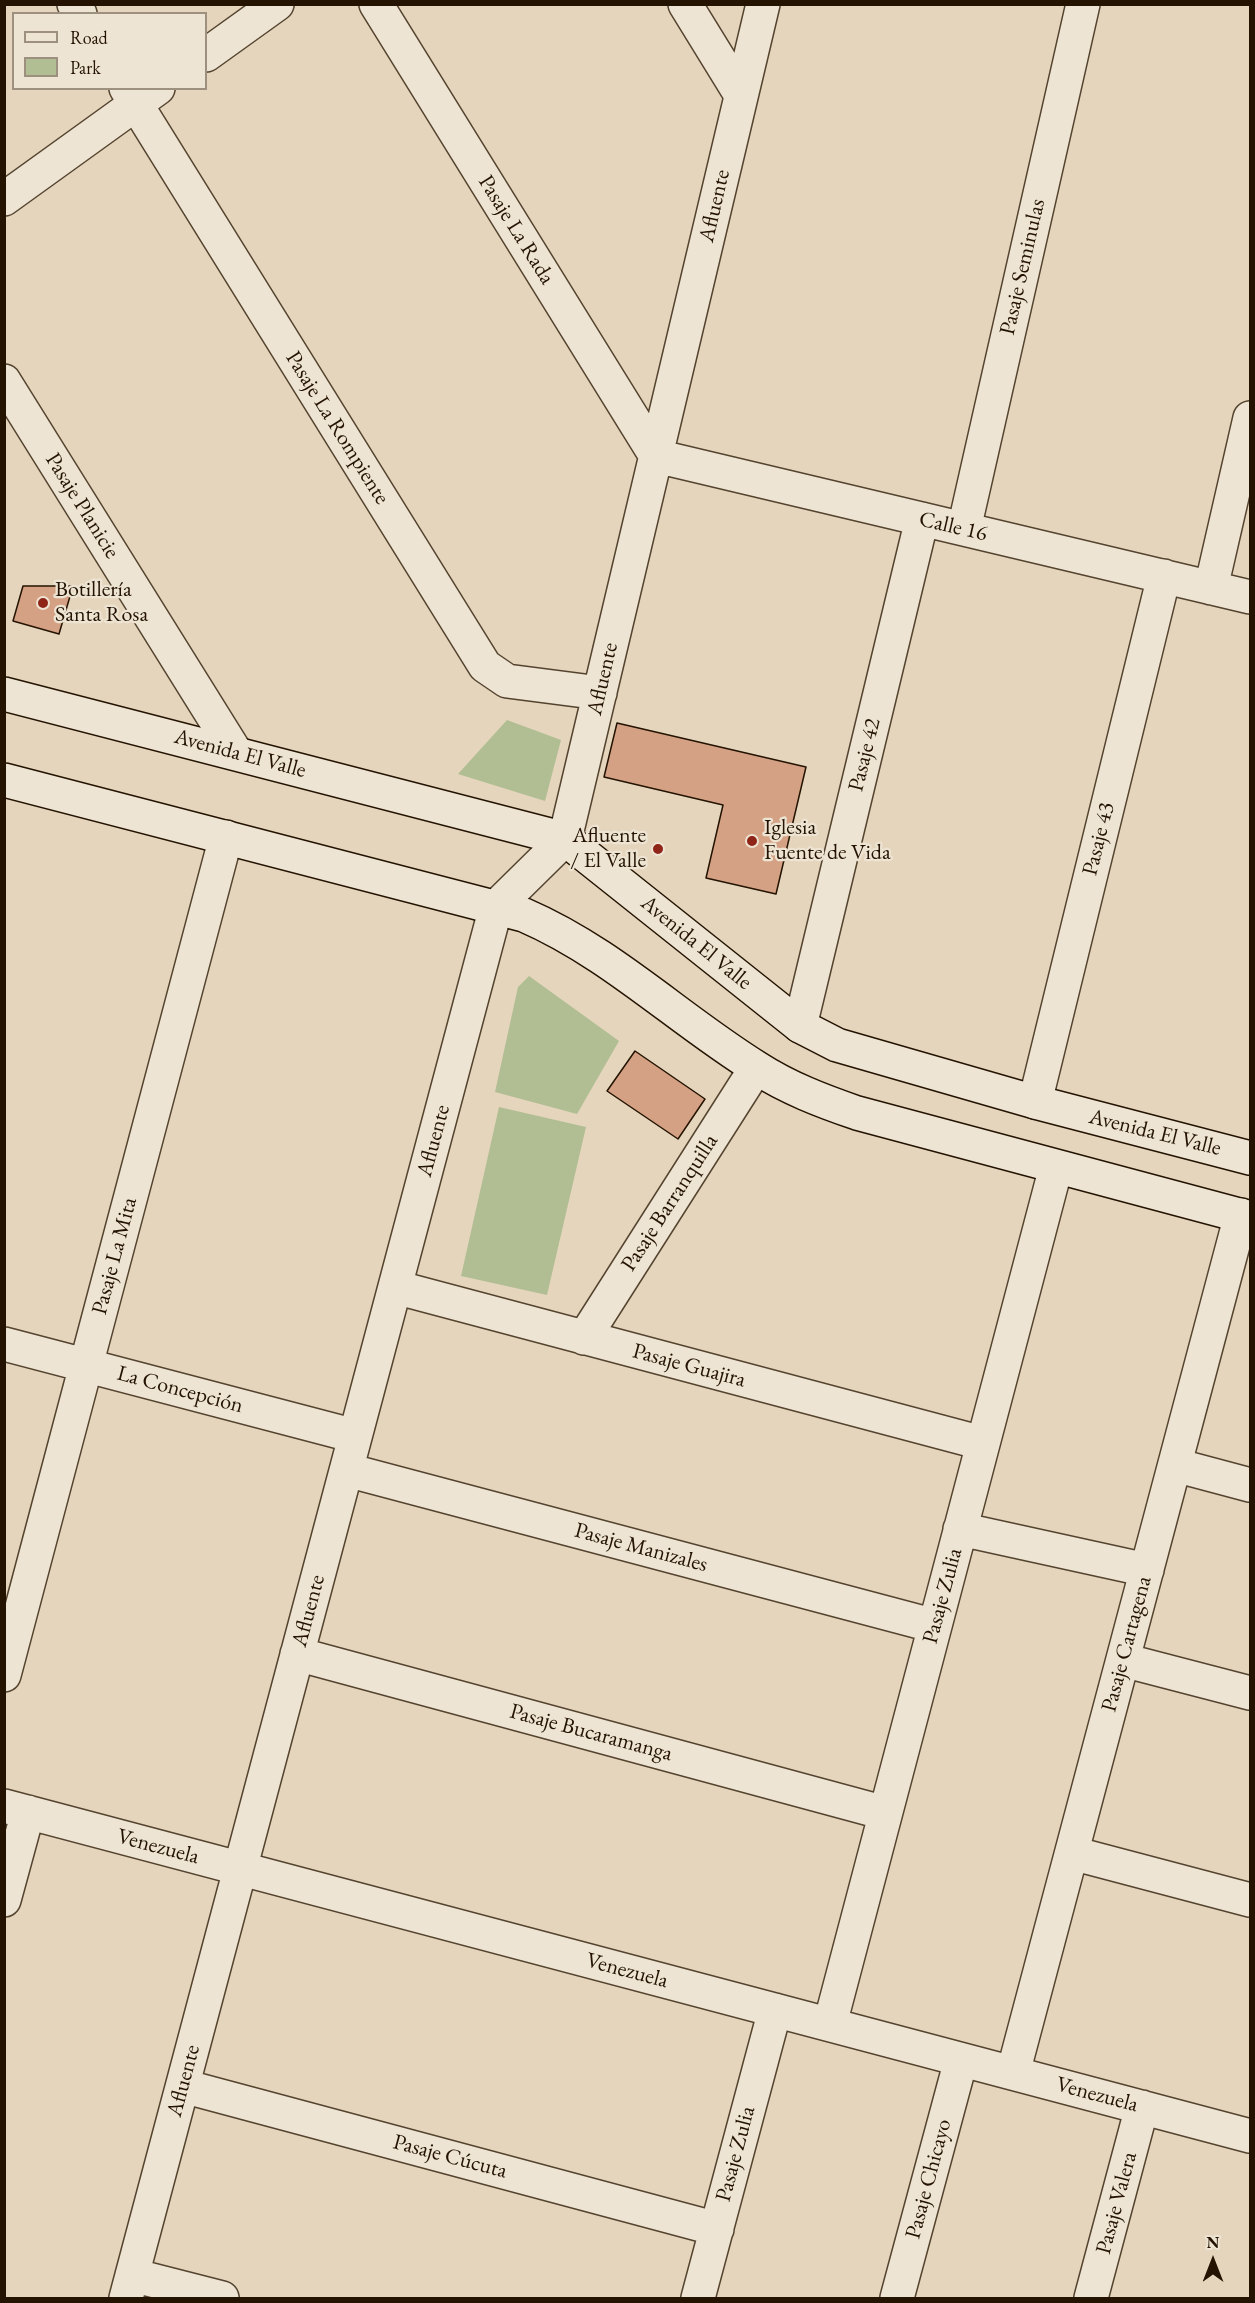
<!DOCTYPE html>
<meta charset="utf-8">
<style>
body{margin:0}
#map{position:relative;width:1255px;height:2303px;overflow:hidden;background:#e5d5bc;font-family:"EB Garamond",serif}
canvas{display:block}
.frame{position:absolute;inset:0;border:6px solid #231300;pointer-events:none}
.legend{position:absolute;left:12px;top:12px;width:195px;height:78px;box-sizing:border-box;background:#eee4d3;border:2px solid #9d907f;margin:0;padding:8px 10px;list-style:none;font-size:18px;color:#231300}
.legend li{display:flex;align-items:center;gap:12px;height:30px}
.legend b{width:30px;border:2px solid #9d907f}
.north{position:absolute;left:1183px;top:2231px;width:60px;height:60px;-webkit-text-stroke:4px #eee4d3;paint-order:stroke;rotate:0deg;font-size:16px;font-weight:700;line-height:24px;text-align:center;color:#231300}
.north::after{content:'';display:block;margin:auto;width:21px;height:27px;background:#231300;clip-path:polygon(50% 0,100% 100%,50% 72%,0 100%)}
</style>
<div id="map">
<canvas width="1255" height="2303"></canvas>
<div class="frame"></div>
<ul class="legend">
<li><b style="height:8px;background:#eee4d3"></b>Road</li>
<li><b style="height:16px;background:#b1be93"></b>Park</li>
</ul>
<div class="north">N</div>
</div>
<script>
const g = document.querySelector('canvas').getContext('2d');
g.lineJoin = 'round';
function fill(path, color) {
  g.fillStyle = color;
  g.fill(path, 'evenodd');
}
function stroke(path, color, width, dash) {
  g.strokeStyle = color;
  g.lineWidth = width;
  g.lineCap = dash ? 'butt' : 'round';
  g.setLineDash(dash || []);
  g.stroke(path);
}
function drawText(font, color, halo, rows, align = 'center') {
  g.font = font + ' "EB Garamond",serif';
  g.lineWidth = 4.5;
  g.setLineDash([]);
  g.textBaseline = 'middle';
  g.strokeStyle = halo;
  g.fillStyle = color;
  for (const [text, x, y, turn = 0] of rows) {
    g.save();
    g.translate(x, y);
    g.rotate((+turn || 0) * Math.PI / 180);
    g.textAlign = isNaN(turn) ? turn : align;
    if (halo) g.strokeText(text, 0, 0);
    g.fillText(text, 0, 0);
    g.restore();
  }
}
fill(new Path2D(`
 M507,720L561,740L545,801L458,774Z
 M529,976L619,1041L577,1114L495,1092L518,987Z
 M499,1107L586,1127L547,1295L461,1276Z`), '#b1be93');
const building = new Path2D(`
 M23,586H73L59,634L13,621Z
 M617,723L806,767L776,894L706,878L723,805L604,777Z
 M635,1051L705,1099L678,1139L607,1091Z`);
fill(building, '#d4a184');
stroke(building, '#231300', 1.5);
const street = new Path2D(`
 M74,4L80,14
 M376,4L656,456L1250,597
 M685,4L741,95
 M206,55L277,4
 M126,88L485,666L507,681L600,693
 M4,199L158,88
 M4,381L236,753
 M964,529L1083,4
 M1211,588L1250,418
 M800,1026L922,519
 M1035,1102L1164,576
 M395,1287L982,1443
 M584,1338L756,1068
 M4,1344L355,1436
 M1175,1465L1250,1485
 M347,1470L935,1626
 M960,1529L1147,1570
 M297,1654L885,1813
 M1123,1660L1250,1693
 M4,1675L226,837
 M4,1806L1250,2136
 M1072,1853L1250,1900
 M4,1900L28,1812
 M830,2024L1056,1167
 M1013,2073L1241,1215
 M183,2086L717,2229
 M132,2275L222,2298
 M126,2298L496,907L565,839L763,4
 M698,2298L775,2010
 M897,2298L961,2060
 M1091,2298L1142,2107`);
const secondary = new Path2D(`
 M4,694L565,839L800,1026L837,1045L1035,1102L1250,1158
 M4,780L524,915C610,952 678,1019 757,1068C788,1088 822,1101 857,1113L1250,1218`);
stroke(street, '#54442f', 36);
stroke(secondary, '#231300', 36);
stroke(street, '#eee4d3', 33);
stroke(secondary, '#eee4d3', 33);
for (const [x, y, r, color] of [
 [43,603,6,"#8f2418"],
 [752,841,6,"#8f2418"],
 [658,849,6,"#8f2418"]
]) {
  const dot = new Path2D();
  dot.arc(x, y, r, 0, 2 * Math.PI);
  g.fillStyle = color;
  g.fill(dot);
  stroke(dot, '#eee4d3', 2);
}
drawText('22px', '#231300', '#eee4d3', [
 ["Afluente",715,206,-77],
 ["Pasaje La Rada",516,230,58],
 ["Pasaje Seminulas",1023,267,-77],
 ["Pasaje La Rompiente",337,428,58],
 ["Pasaje Planicie",82,506,58],
 ["Calle 16",953,527,13],
 ["Afluente",603,679,-77],
 ["Avenida El Valle",240,754,15],
 ["Pasaje 42",865,755,-76],
 ["Pasaje 43",1099,839,-76],
 ["Avenida El Valle",696,943,39],
 ["Avenida El Valle",1155,1133,14],
 ["Afluente",434,1141,-75],
 ["Pasaje Barranquilla",670,1203,-57],
 ["Pasaje La Mita",115,1256,-75],
 ["Pasaje Guajira",689,1366,15],
 ["La Concepción",180,1390,15],
 ["Pasaje Manizales",641,1548,15],
 ["Pasaje Zulia",943,1596,-75],
 ["Afluente",309,1611,-75],
 ["Pasaje Cartagena",1127,1644,-75],
 ["Pasaje Bucaramanga",591,1733,15],
 ["Venezuela",158,1847,15],
 ["Venezuela",627,1971,15],
 ["Afluente",184,2081,-75],
 ["Venezuela",1097,2095,15],
 ["Pasaje Zulia",736,2154,-75],
 ["Pasaje Cúcuta",450,2157,15],
 ["Pasaje Chicayo",929,2179,-75],
 ["Pasaje Valera",1117,2203,-75]
]);
drawText('22px', '#231300', '#eee4d3', [
 ["Botillería",55,590],
 ["Santa Rosa",55,615],
 ["Iglesia",764,828],
 ["Fuente de Vida",764,853],
 ["Afluente",646,836,"right"],
 ["/ El Valle",646,861,"right"]
], 'left');
</script>
